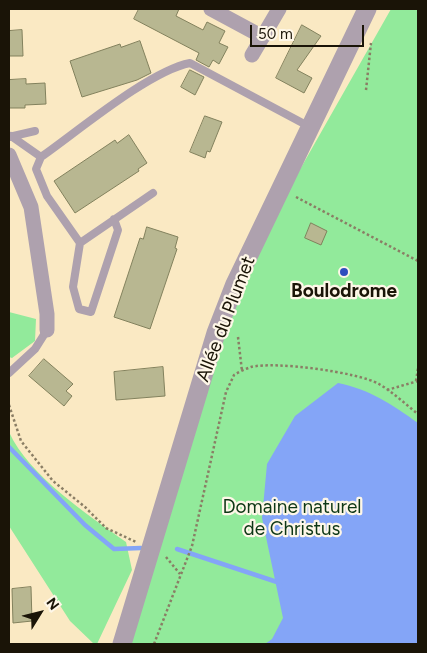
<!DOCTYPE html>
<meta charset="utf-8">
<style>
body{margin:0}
#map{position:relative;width:427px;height:653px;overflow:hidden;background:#fae9c3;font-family:Figtree,sans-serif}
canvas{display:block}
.frame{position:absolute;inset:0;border:10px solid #1a1407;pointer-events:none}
.north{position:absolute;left:15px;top:588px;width:50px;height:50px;-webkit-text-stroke:4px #fef7e8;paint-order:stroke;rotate:54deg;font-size:14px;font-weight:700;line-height:20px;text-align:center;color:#1a1407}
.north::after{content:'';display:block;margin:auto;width:18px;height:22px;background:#1a1407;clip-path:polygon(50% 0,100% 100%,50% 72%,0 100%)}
.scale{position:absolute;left:250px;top:25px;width:114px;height:22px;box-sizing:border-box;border:2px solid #1a1407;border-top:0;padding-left:6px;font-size:15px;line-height:18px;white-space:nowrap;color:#1a1407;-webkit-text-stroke:4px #fef7e8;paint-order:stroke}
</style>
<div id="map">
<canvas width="427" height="653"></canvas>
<div class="frame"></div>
<div class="north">N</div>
<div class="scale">50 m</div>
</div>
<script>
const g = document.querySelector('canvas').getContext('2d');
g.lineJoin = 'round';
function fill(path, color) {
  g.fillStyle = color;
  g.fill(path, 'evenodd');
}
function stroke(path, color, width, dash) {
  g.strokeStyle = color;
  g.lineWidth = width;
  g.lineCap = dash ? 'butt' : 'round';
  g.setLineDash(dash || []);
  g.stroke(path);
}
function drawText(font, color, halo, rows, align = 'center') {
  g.font = font + ' Figtree,sans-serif';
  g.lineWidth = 4.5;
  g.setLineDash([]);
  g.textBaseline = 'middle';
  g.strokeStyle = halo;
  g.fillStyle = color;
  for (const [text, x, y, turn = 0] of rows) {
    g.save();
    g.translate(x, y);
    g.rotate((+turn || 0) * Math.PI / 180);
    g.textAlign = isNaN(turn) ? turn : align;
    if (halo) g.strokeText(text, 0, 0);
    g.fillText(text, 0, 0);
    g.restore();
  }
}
fill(new Path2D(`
 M391,9H418V644H122L235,284Z
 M9,312L36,319L35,341L12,358L9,357Z
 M9,432C29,476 87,514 126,542L132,570L97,644H94L70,621L9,526Z`), '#92ea9b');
fill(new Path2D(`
 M338,383C369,389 393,405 418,423V644H265L272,639L283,618L262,518L267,464L295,416Z`), '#84a5f7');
stroke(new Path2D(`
 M9,447L85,525L114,549L141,548
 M177,549L277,582L281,586`), '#84a5f7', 4.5);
const building = new Path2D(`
 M139,9H179L176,16L203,30L207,22L225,31L219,43L228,47L219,64L213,60L209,67L196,60L199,53L134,19Z
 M302,25L321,36L297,70L312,78L304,93L276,78Z
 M22,30L23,56H9V31Z
 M140,41L151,73L137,80L82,97L70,61L120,44L121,47Z
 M190,70L204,77L195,95L181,87Z
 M26,79V84L45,83L46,104L25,105V108H9V80Z
 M205,116L222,122L210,152L207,151L205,158L190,152Z
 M129,135L147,163L138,169L139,171L75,213L54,181L115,140L117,143Z
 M311,223L327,231L321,245L305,238Z
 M147,227L178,237L175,248L177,249L150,329L114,317L140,238L143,239Z
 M44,359L73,384L66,391L72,396L64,406L29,376Z
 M163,367L165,396L116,400L114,372Z
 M31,587L32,621L13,623L12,589Z`);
fill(building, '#b8b791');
stroke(building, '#82815d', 1);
stroke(new Path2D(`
 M366,90L371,43
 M296,197L418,261
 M238,337L242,371
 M416,381L418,368
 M387,390L418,381
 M9,405L21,441L53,481L85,507L106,528L136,542
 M166,557L180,574
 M154,644L192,546L226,392L234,375C239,372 245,369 251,367C274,361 358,372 379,384C393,392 405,404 418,414`), '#8a7e65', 2.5, [2.5, 2.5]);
stroke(new Path2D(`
 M11,136L41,157
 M9,137L35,131
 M114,219L118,230L91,312L79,309L73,287L80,243L47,196L36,169L41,157C77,132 149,71 190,63L310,127
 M80,243L153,193
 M9,373L35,349L47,330`), '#aea1ae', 8);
stroke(new Path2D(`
 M211,9L263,37
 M252,55L279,9
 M9,155L31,207L47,314V330`), '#aea1ae', 15);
stroke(new Path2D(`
 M122,644L216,333L235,284L367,9`), '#aea1ae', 19);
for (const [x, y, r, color] of [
 [344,272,5,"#2e4ebe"]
]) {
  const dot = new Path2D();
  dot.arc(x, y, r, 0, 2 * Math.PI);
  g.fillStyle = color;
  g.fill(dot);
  stroke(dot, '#fef7e8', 2);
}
drawText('bold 19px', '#1a1407', '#fef7e8', [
 ["Boulodrome",344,291]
]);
drawText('19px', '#1a1407', '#fef7e8', [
 ["Allée du Plumet",226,319,-69]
]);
drawText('19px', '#0d3715', '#fef7e8', [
 ["Domaine naturel",292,507],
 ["de Christus",292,529]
]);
</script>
